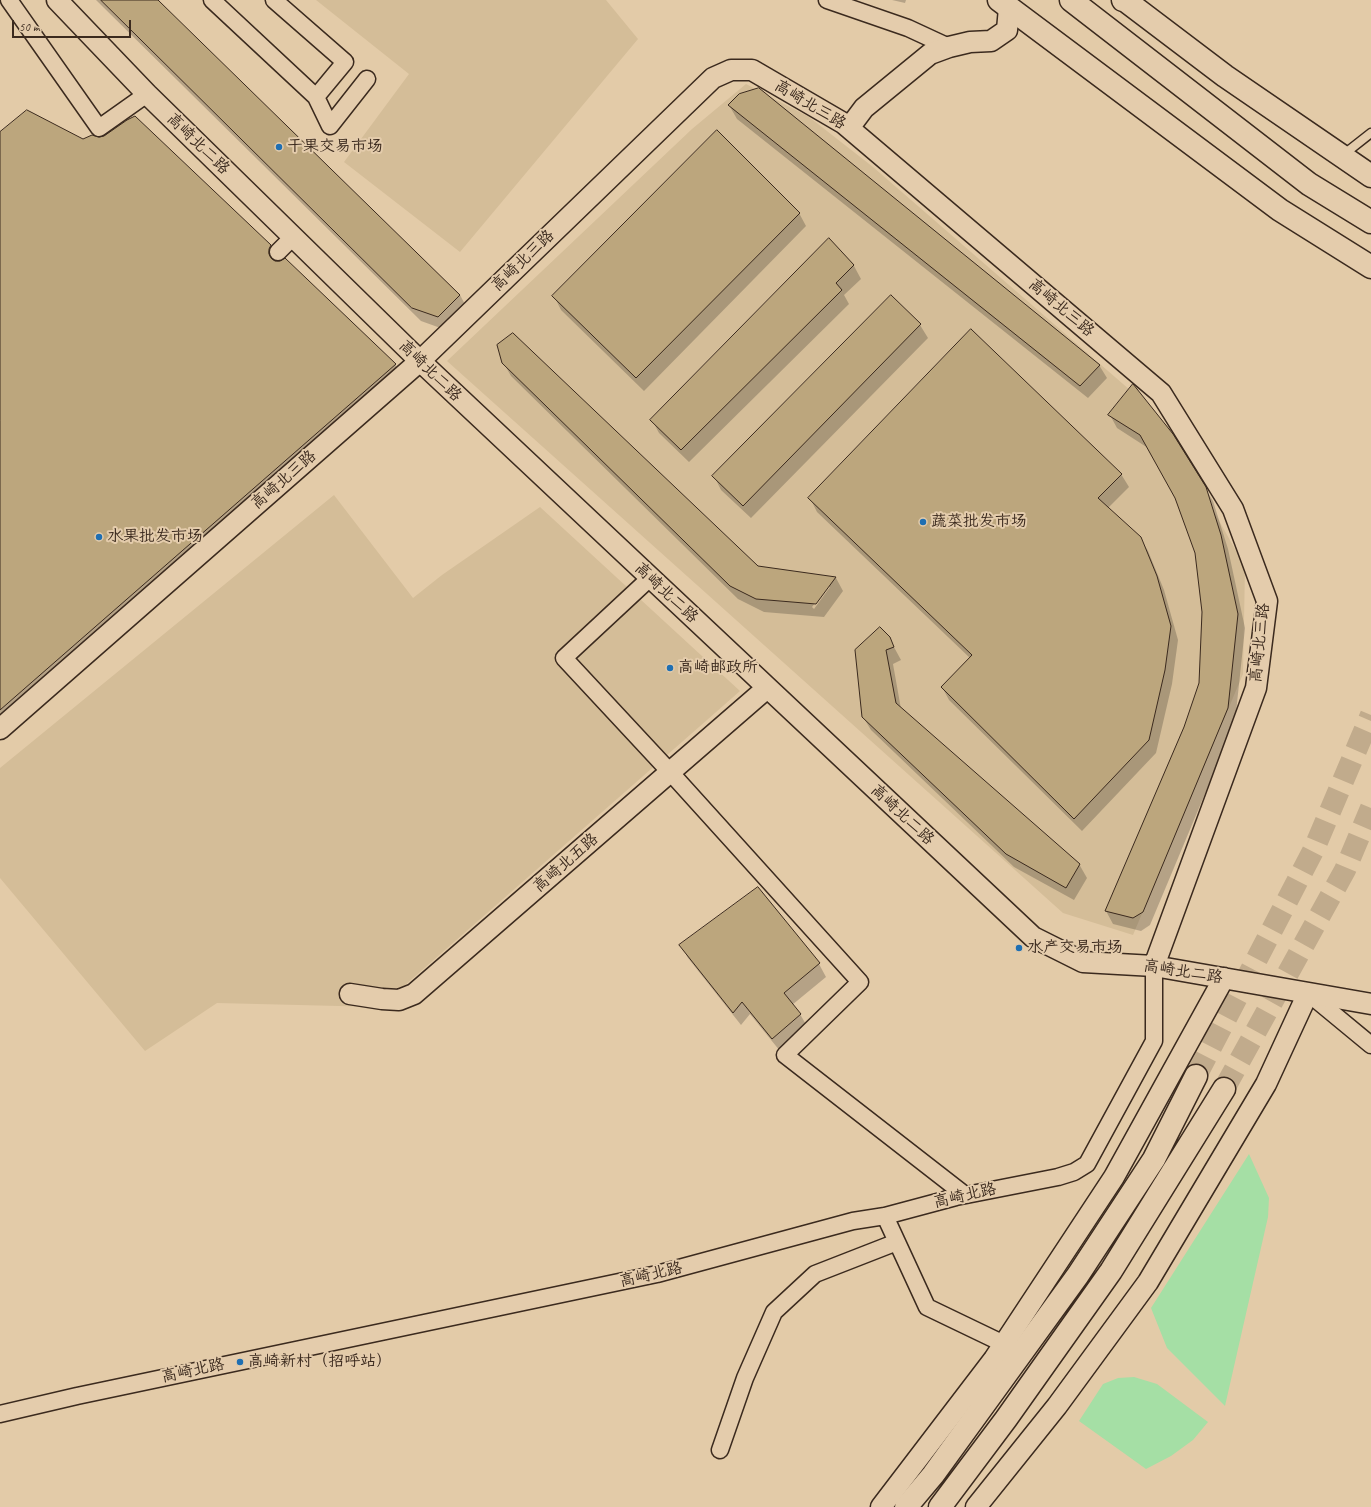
<!DOCTYPE html>
<meta charset="utf-8">
<style>
body{margin:0}
#map{position:relative;width:1371px;height:1507px;overflow:hidden;background:#e3cba8;font-family:Caveat,sans-serif}
canvas{display:block}
.scale{position:absolute;left:12px;top:20px;width:119px;height:18px;box-sizing:border-box;border:2px solid #3b2a1e;border-top:0;padding-left:5px;font-size:12px;line-height:14px;white-space:nowrap;color:#3b2a1e;-webkit-text-stroke:3px #e4ccac;paint-order:stroke}
</style>
<div id="map">
<canvas width="1371" height="1507"></canvas>
<div class="scale">50 m</div>
</div>
<script>
const g = document.querySelector('canvas').getContext('2d');
g.lineJoin = 'round';
function fill(path, color) {
  g.fillStyle = color;
  g.fill(path, 'evenodd');
}
function stroke(path, color, width, dash) {
  g.strokeStyle = color;
  g.lineWidth = width;
  g.lineCap = dash ? 'butt' : 'round';
  g.setLineDash(dash || []);
  g.stroke(path);
}
function drawText(font, color, halo, rows, align = 'center') {
  g.font = font + ' Caveat,"LXGW WenKai TC",sans-serif';
  g.lineWidth = 4;
  g.setLineDash([]);
  g.textBaseline = 'middle';
  g.strokeStyle = halo;
  g.fillStyle = color;
  for (const [text, x, y, turn = 0] of rows) {
    g.save();
    g.translate(x, y);
    g.rotate((+turn || 0) * Math.PI / 180);
    g.textAlign = isNaN(turn) ? turn : align;
    if (halo) g.strokeText(text, 0, 0);
    g.fillText(text, 0, 0);
    g.restore();
  }
}
fill(new Path2D(`
 M316,0H606L638,39L460,252L344,162L409,74Z
 M746,84L809,117L873,167L1138,397L1194,476L1245,567L1243,674L1133,935L1063,913L447,361L692,129Z
 M334,495L413,598L442,575L540,507L740,691L380,1007L217,1003L145,1051L0,878V768Z`), '#d4bd98');
fill(new Path2D(`
 M1249,1154L1269,1198L1268,1217L1225,1406L1167,1348L1151,1308Z
 M1134,1377L1157,1384L1208,1422L1193,1440L1171,1456L1146,1469L1079,1421L1103,1384L1118,1378Z`), '#a5dfa5');
fill(new Path2D(`
 M96,0H156L460,295L467,308L446,330L421,321Z
 M892,0H906L905,3Z
 M729,105L1099,365L1107,378L1088,398L737,119Z
 M0,133L270,246L278,259L276,262L395,364L402,377L0,729Z
 M799,213L806,226L644,391L561,310L554,296Z
 M829,240L854,266L861,279L844,295L849,304L689,462L659,433L652,420Z
 M891,296L920,325L928,338L751,518L721,490L714,476Z
 M503,362L758,567L836,578L843,591L824,617L764,612L738,599L511,376ZM827,587H830L814,609L812,607Z
 M1133,386L1205,488L1213,501L1228,549L1245,628L1235,722L1150,925L1141,931L1113,924L1106,911L1184,727L1200,684L1204,612L1196,552L1176,498L1148,448L1117,428L1110,415Z
 M1121,474L1129,487L1108,508L1140,538L1148,551L1164,590L1178,640L1172,684L1156,753L1082,831L949,700L942,687L970,658L817,512L810,498Z
 M889,638L901,660L893,664L901,709L1079,864L1087,878L1074,900L1014,867L871,730L863,717Z
 M681,945L819,964L826,977L792,1005L800,1014L808,1028L780,1051L750,1014L741,1025L688,958Z`), '#0003');
const building = new Path2D(`
 M101,0H158L460,295L438,317L412,308Z
 M759,88L1100,365L1080,386L728,105L739,94Z
 M27,110L83,139L92,135L99,137L104,136L127,120L135,116L271,245L269,249V254L272,259L275,261H280L285,258L396,364L0,710V132Z
 M717,130L800,213L636,378L552,296Z
 M829,238L854,265L836,283L842,290L681,450L650,420Z
 M891,295L921,324L743,506L712,476Z
 M971,329L1122,474L1098,498L1141,537L1157,576L1171,626L1165,670L1149,740L1074,819L941,687L972,655L808,498Z
 M513,333L758,566L836,577L816,604L756,599L730,586L502,363L497,345Z
 M1133,384L1173,434L1206,487L1221,535L1238,614L1228,708L1143,912L1133,918L1105,911L1184,727L1199,683L1202,612L1195,553L1175,498L1140,435L1108,415Z
 M880,627L890,637L894,647L886,650L896,703L1080,864L1066,888L1006,854L862,717L855,650Z
 M758,887L820,963L784,993L801,1014L772,1039L742,1002L733,1013L679,945Z`);
fill(building, '#bca67d');
stroke(building, '#3b2a1e', 1);
stroke(new Path2D(`
 M1196,1076L1314,849L1371,715
 M1224,1089L1345,870L1371,808`), '#c1ab8c', 22, [22, 11]);
const service = new Path2D(`
 M1343,155L1371,133`);
const minor = new Path2D(`
 M9,0L99,128L147,94
 M212,0L316,97L330,126L367,79
 M274,0L345,62L316,97
 M827,0L908,28L949,47
 M278,252L293,237
 M650,578L564,658L671,773L860,982L785,1055L965,1195
 M1308,993L1371,1045
 M885,1216L927,1307L1004,1344
 M0,1414L77,1396L657,1274L853,1221L885,1216L956,1197L1058,1177L1074,1172L1087,1164L1154,1041V966
 M720,1450L745,1378L774,1312L815,1274L897,1242`);
const tertiary = new Path2D(`
 M57,0L147,94L420,361L1033,937L1083,962L1154,966L1371,1004
 M849,128L864,108L930,54L949,47L970,42L991,41L1007,30L1009,8
 M0,729L420,361L713,78L731,70H752L843,123L1161,393L1233,509L1267,601L1256,688L1154,966
 M350,994L382,999L399,1000L414,994L767,688
 M881,1507L994,1359L1114,1177L1224,978
 M976,1507L1057,1406L1148,1282L1266,1084L1308,993`);
const primary = new Path2D(`
 M999,0L1280,210L1371,267
 M1071,0L1309,184L1371,222
 M1123,0L1126,1L1225,76L1371,176`);
const trunk = new Path2D(`
 M906,1507L933,1475L1078,1275L1154,1159L1196,1076
 M940,1507L1006,1419L1111,1271L1224,1089`);
stroke(service, '#3b2a1e', 11);
stroke(minor, '#3b2a1e', 19);
stroke(tertiary, '#3b2a1e', 23);
stroke(primary, '#3b2a1e', 25);
stroke(trunk, '#3b2a1e', 25);
stroke(service, '#e4ccac', 8);
stroke(minor, '#e4ccac', 16);
stroke(tertiary, '#e4ccac', 20);
stroke(primary, '#e4ccac', 22);
stroke(trunk, '#e4ccac', 22);
for (const [x, y, r, color] of [
 [279,147,4,"#1f6fb2"],
 [923,522,4,"#1f6fb2"],
 [99,537,4,"#1f6fb2"],
 [670,668,4,"#1f6fb2"],
 [1019,948,4,"#1f6fb2"],
 [240,1362,4,"#1f6fb2"]
]) {
  const dot = new Path2D();
  dot.arc(x, y, r, 0, 2 * Math.PI);
  g.fillStyle = color;
  g.fill(dot);
  stroke(dot, '#e4ccac', 1.5);
}
drawText('16px', '#3b2a1e', '#e4ccac', [
 ["高崎北三路",810,105,31],
 ["高崎北二路",198,144,44],
 ["高崎北三路",523,261,-44],
 ["高崎北三路",1061,308,40],
 ["高崎北二路",430,371,44],
 ["高崎北三路",284,480,-41],
 ["高崎北二路",666,593,43],
 ["高崎北三路",1260,643,-84],
 ["高崎北二路",902,815,43],
 ["高崎北五路",566,863,-41],
 ["高崎北二路",1183,972,9],
 ["高崎北路",965,1196,-13],
 ["高崎北路",651,1275,-13],
 ["高崎北路",193,1371,-12]
]);
drawText('16px', '#3b2a1e', '#e4ccac', [
 ["干果交易市场",287,147],
 ["蔬菜批发市场",931,522],
 ["水果批发市场",107,537],
 ["高崎邮政所",678,668],
 ["水产交易市场",1027,948],
 ["高崎新村（招呼站）",248,1362]
], 'left');
</script>
